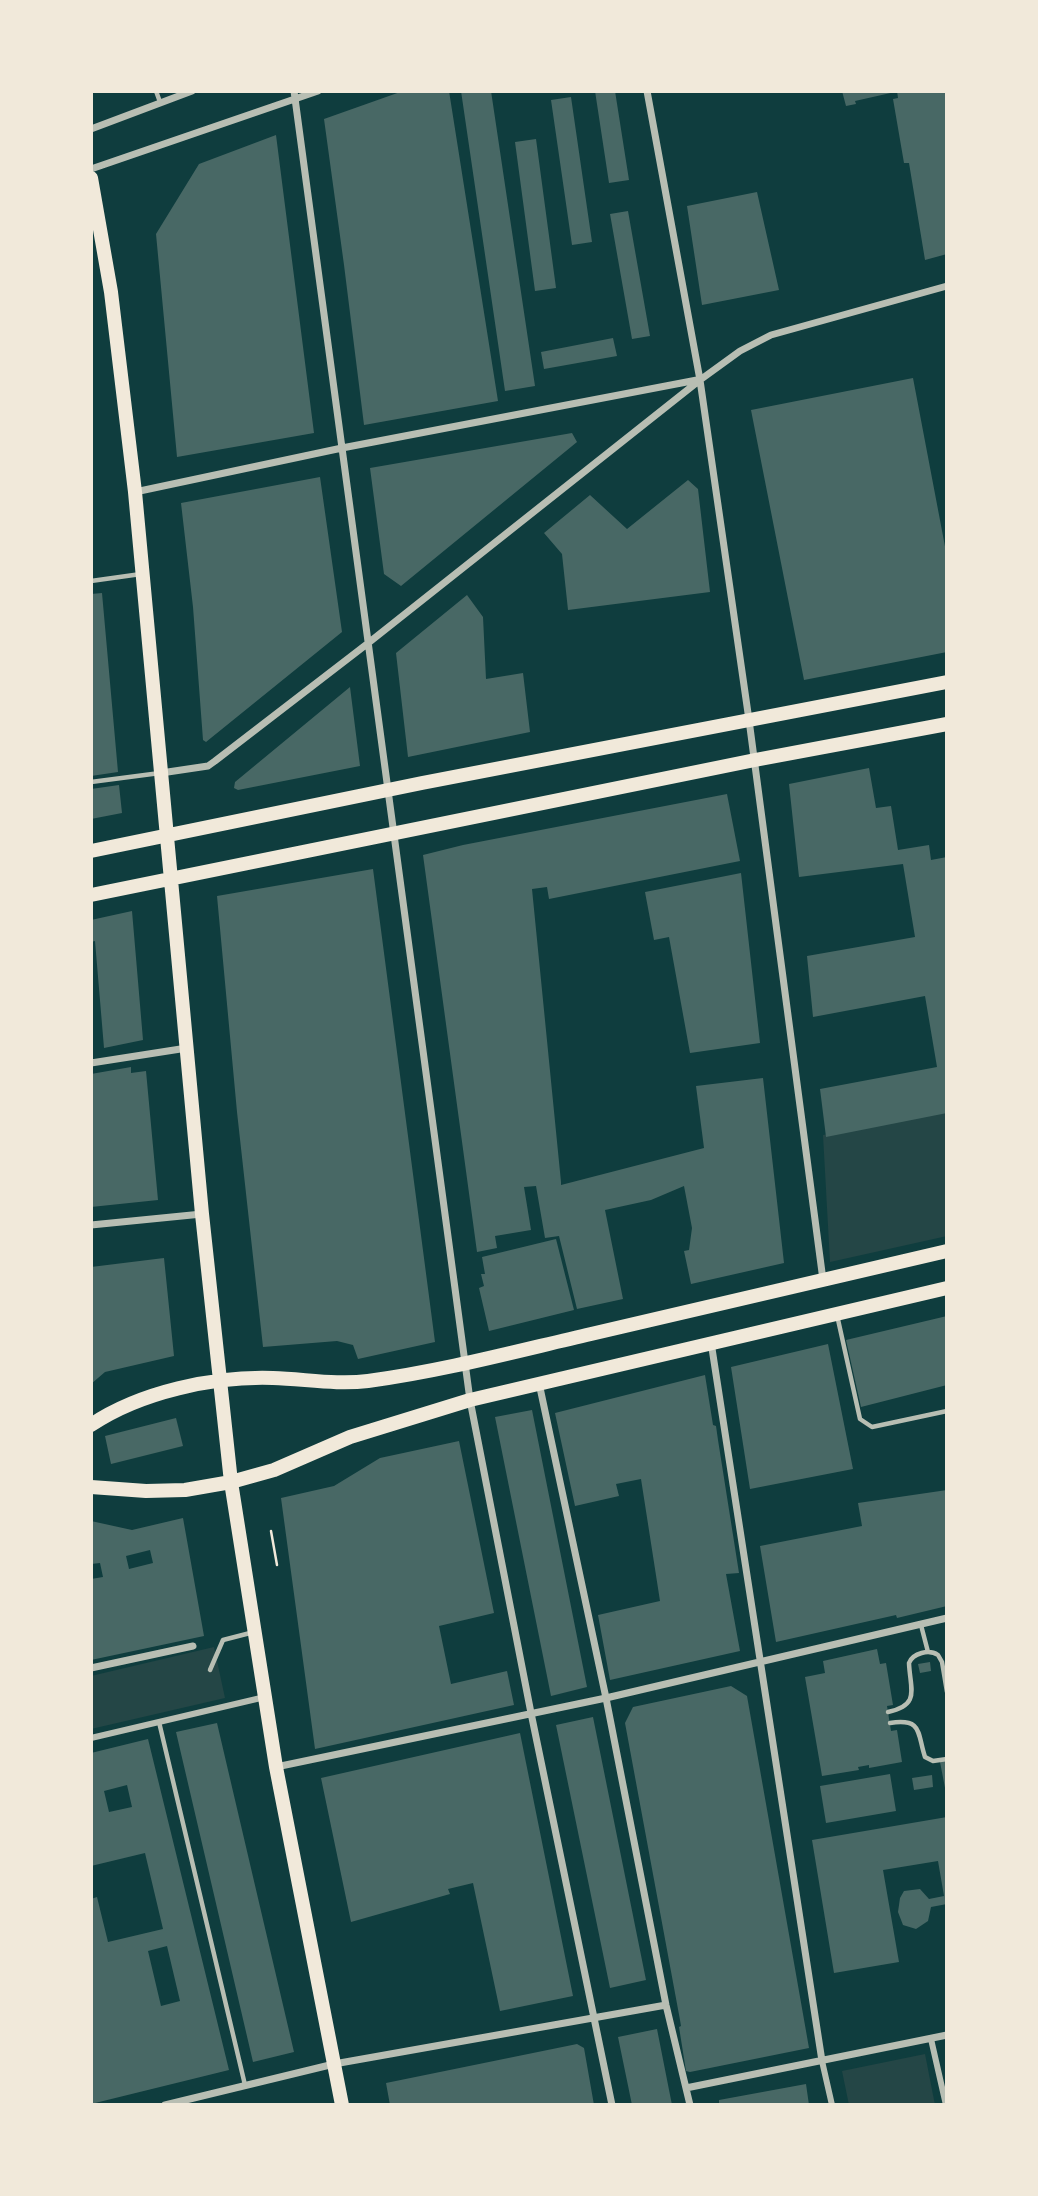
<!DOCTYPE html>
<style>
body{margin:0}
#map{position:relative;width:1038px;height:2196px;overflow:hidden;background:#0f3d3e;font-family:Cabin,sans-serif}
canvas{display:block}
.frame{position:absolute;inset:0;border:93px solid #f1e9da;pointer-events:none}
</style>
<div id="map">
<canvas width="1038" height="2196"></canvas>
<div class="frame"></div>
</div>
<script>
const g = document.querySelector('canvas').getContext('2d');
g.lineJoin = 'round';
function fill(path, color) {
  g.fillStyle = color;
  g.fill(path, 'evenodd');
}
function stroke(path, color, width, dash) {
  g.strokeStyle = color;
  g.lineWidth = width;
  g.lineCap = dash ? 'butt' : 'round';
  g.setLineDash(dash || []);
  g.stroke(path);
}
fill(new Path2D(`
 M947,1112V1236L830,1262L823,1135Z
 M214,1647L225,1698L91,1729V1676Z
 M925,2054L935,2105H849L842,2071Z`), '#244646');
fill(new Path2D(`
 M403,91H449L498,401L364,425L344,265L324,119Z
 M461,91H491L535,386L505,391Z
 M595,91H615L629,180L609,183Z
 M842,91H895V92L855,101L856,104L846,106Z
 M897,91H947V254L925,260L909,163H904L893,99L898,98Z
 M571,97L592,242L572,245L551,100Z
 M276,135L314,433L177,457L156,234L199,164Z
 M536,139L556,288L535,291L515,142Z
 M757,192L779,290L702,305L687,206Z
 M628,211L650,336L632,339L610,214Z
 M613,338L617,356L544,369L541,352Z
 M913,378L947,557V652L804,680L751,410Z
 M572,433L577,442L401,586L384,574L370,468Z
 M320,477L342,632L206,742L203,740L193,607L181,503Z
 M688,480L698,489L710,592L568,610L562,554L544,533L590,495L627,529Z
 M102,593L118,772L91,776V594Z
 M467,595L483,617L486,679L523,673L530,732L408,757L396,653Z
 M350,687L360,766L238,790L234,788L235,782Z
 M869,768L876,808L891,806L898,850L929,845L931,860L947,857V1113L826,1137L820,1089L937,1067L925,996L813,1017L807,956L915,937L903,864L799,877L789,784Z
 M119,785L122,813L91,819V789Z
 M727,794L740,861L549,899L547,887L532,889L561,1182V1185L704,1148L696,1086L763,1078L784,1263L691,1284L684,1251L689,1250L692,1228L684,1186L651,1200L605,1210L623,1299L577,1309L559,1236L545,1238L536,1186L524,1187L531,1230L495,1236L497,1248L477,1252L423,855L463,845Z
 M373,869L435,1342L358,1359L353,1345L337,1341L263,1347L237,1112L217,896Z
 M741,873L760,1043L690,1053L669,937L654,940L645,892Z
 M132,911L143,1040L104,1048L95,941L91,942V920Z
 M131,1067V1073L146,1071L158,1200L91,1207V1074Z
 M556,1239L574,1310L489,1331L479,1288L484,1286L481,1274H485L482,1257Z
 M164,1258L174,1356L105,1372L91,1384V1267Z
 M947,1316V1385L861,1407L846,1340Z
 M828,1344L853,1469L750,1489L731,1367Z
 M705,1375L713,1425L716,1426L718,1440L739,1573L726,1574L740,1651L610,1680L598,1615L660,1601L641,1479L616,1484L619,1496L575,1506L555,1413Z
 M532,1410L587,1687L551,1696L495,1417Z
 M176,1418L183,1446L111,1464L105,1436Z
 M459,1441L494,1613L439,1626L451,1684L507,1671L514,1705L315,1749L281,1498L334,1486L380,1458Z
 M947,1490V1606L897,1618L896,1615L776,1642L760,1546L862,1526L858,1503Z
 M183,1518L204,1636L91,1660V1579L103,1577L100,1563L91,1564V1521L132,1530ZM150,1550L153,1563L129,1569L126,1556Z
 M877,1649L880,1664L886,1663L893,1705L887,1706L891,1731L897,1730L902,1762L869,1768V1765L858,1767L859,1770L822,1776L805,1677L825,1673L823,1661Z
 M930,1662L931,1671L920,1673L918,1664Z
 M731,1686L747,1696L809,2048L690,2072L686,2071L679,2027L681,2026L680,2020L625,1723L633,1707Z
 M593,1717L646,1980L610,1988L556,1725Z
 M217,1723L294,2052L253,2062L176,1732Z
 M520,1733L573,1996L500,2011L473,1883L448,1889L450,1894L351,1922L321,1778Z
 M148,1739L229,2070L91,2104V1899L97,1897L108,1942L163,1929L145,1853L91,1866V1753ZM127,1785L132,1807L109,1812L104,1791ZM167,1946L180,2001L161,2006L148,1951Z
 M947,1760V1793H946L940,1762Z
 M890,1774L896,1811L826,1823L820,1786Z
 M932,1775L933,1787L914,1790L912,1778Z
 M947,1817V1904L931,1907L928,1921L916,1929L903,1925L898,1912L900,1898L904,1891L920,1889L929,1899L944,1896L938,1861L883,1870L899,1962L834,1973L812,1840Z
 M657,2029L672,2105H632L618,2037Z
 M577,2044L584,2048L594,2105H390L386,2083Z
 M806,2084L809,2105H719V2100Z`), '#486865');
stroke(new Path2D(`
 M271,1531L277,1565`), '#f1e9da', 2.5);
stroke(new Path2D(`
 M156,91L160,102
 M91,581L141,574
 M91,782L160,773
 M837,1315L860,1419L872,1427L947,1411
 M921,1625L928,1652
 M210,1670L223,1640L254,1632
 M888,1712C921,1705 910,1689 909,1663C913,1653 929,1649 938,1655L942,1662L947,1692
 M159,1722L245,2085
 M890,1723C923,1718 917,1733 925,1757L933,1761L947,1759`), '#b8beb3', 4.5);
stroke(new Path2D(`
 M91,1738L265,1697
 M931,2039L946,2105
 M822,2061L832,2105`), '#b8beb3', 6);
stroke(new Path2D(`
 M294,91L470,1400L531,1713L612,2105
 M647,91L700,380L749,720L823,1280
 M91,129L192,91
 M91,169L318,91
 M135,492L342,448L697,380
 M161,773L208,766L215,761L367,644L700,380L740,351L771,335L947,286
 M91,1063L187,1048
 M91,1225L202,1214
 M711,1342L822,2061
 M539,1383L606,1698L666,2005L690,2105
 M91,1668L193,1646
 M276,1767L606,1698L947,1618
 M686,2088L947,2035
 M165,2105L334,2064L666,2005`), '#b8beb3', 7);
stroke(new Path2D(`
 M91,178L111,292L135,492L202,1214L231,1482L276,1767L342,2105
 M91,851L422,783L947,682
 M91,895L755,760L947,724
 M91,1425C140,1392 214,1376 273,1378C305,1379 337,1385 368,1381C443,1371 517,1351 591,1334C710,1306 828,1279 947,1251
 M91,1487L146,1491L185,1490L231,1482L274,1470L350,1437L470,1400L947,1288`), '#f1e9da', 14);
</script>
